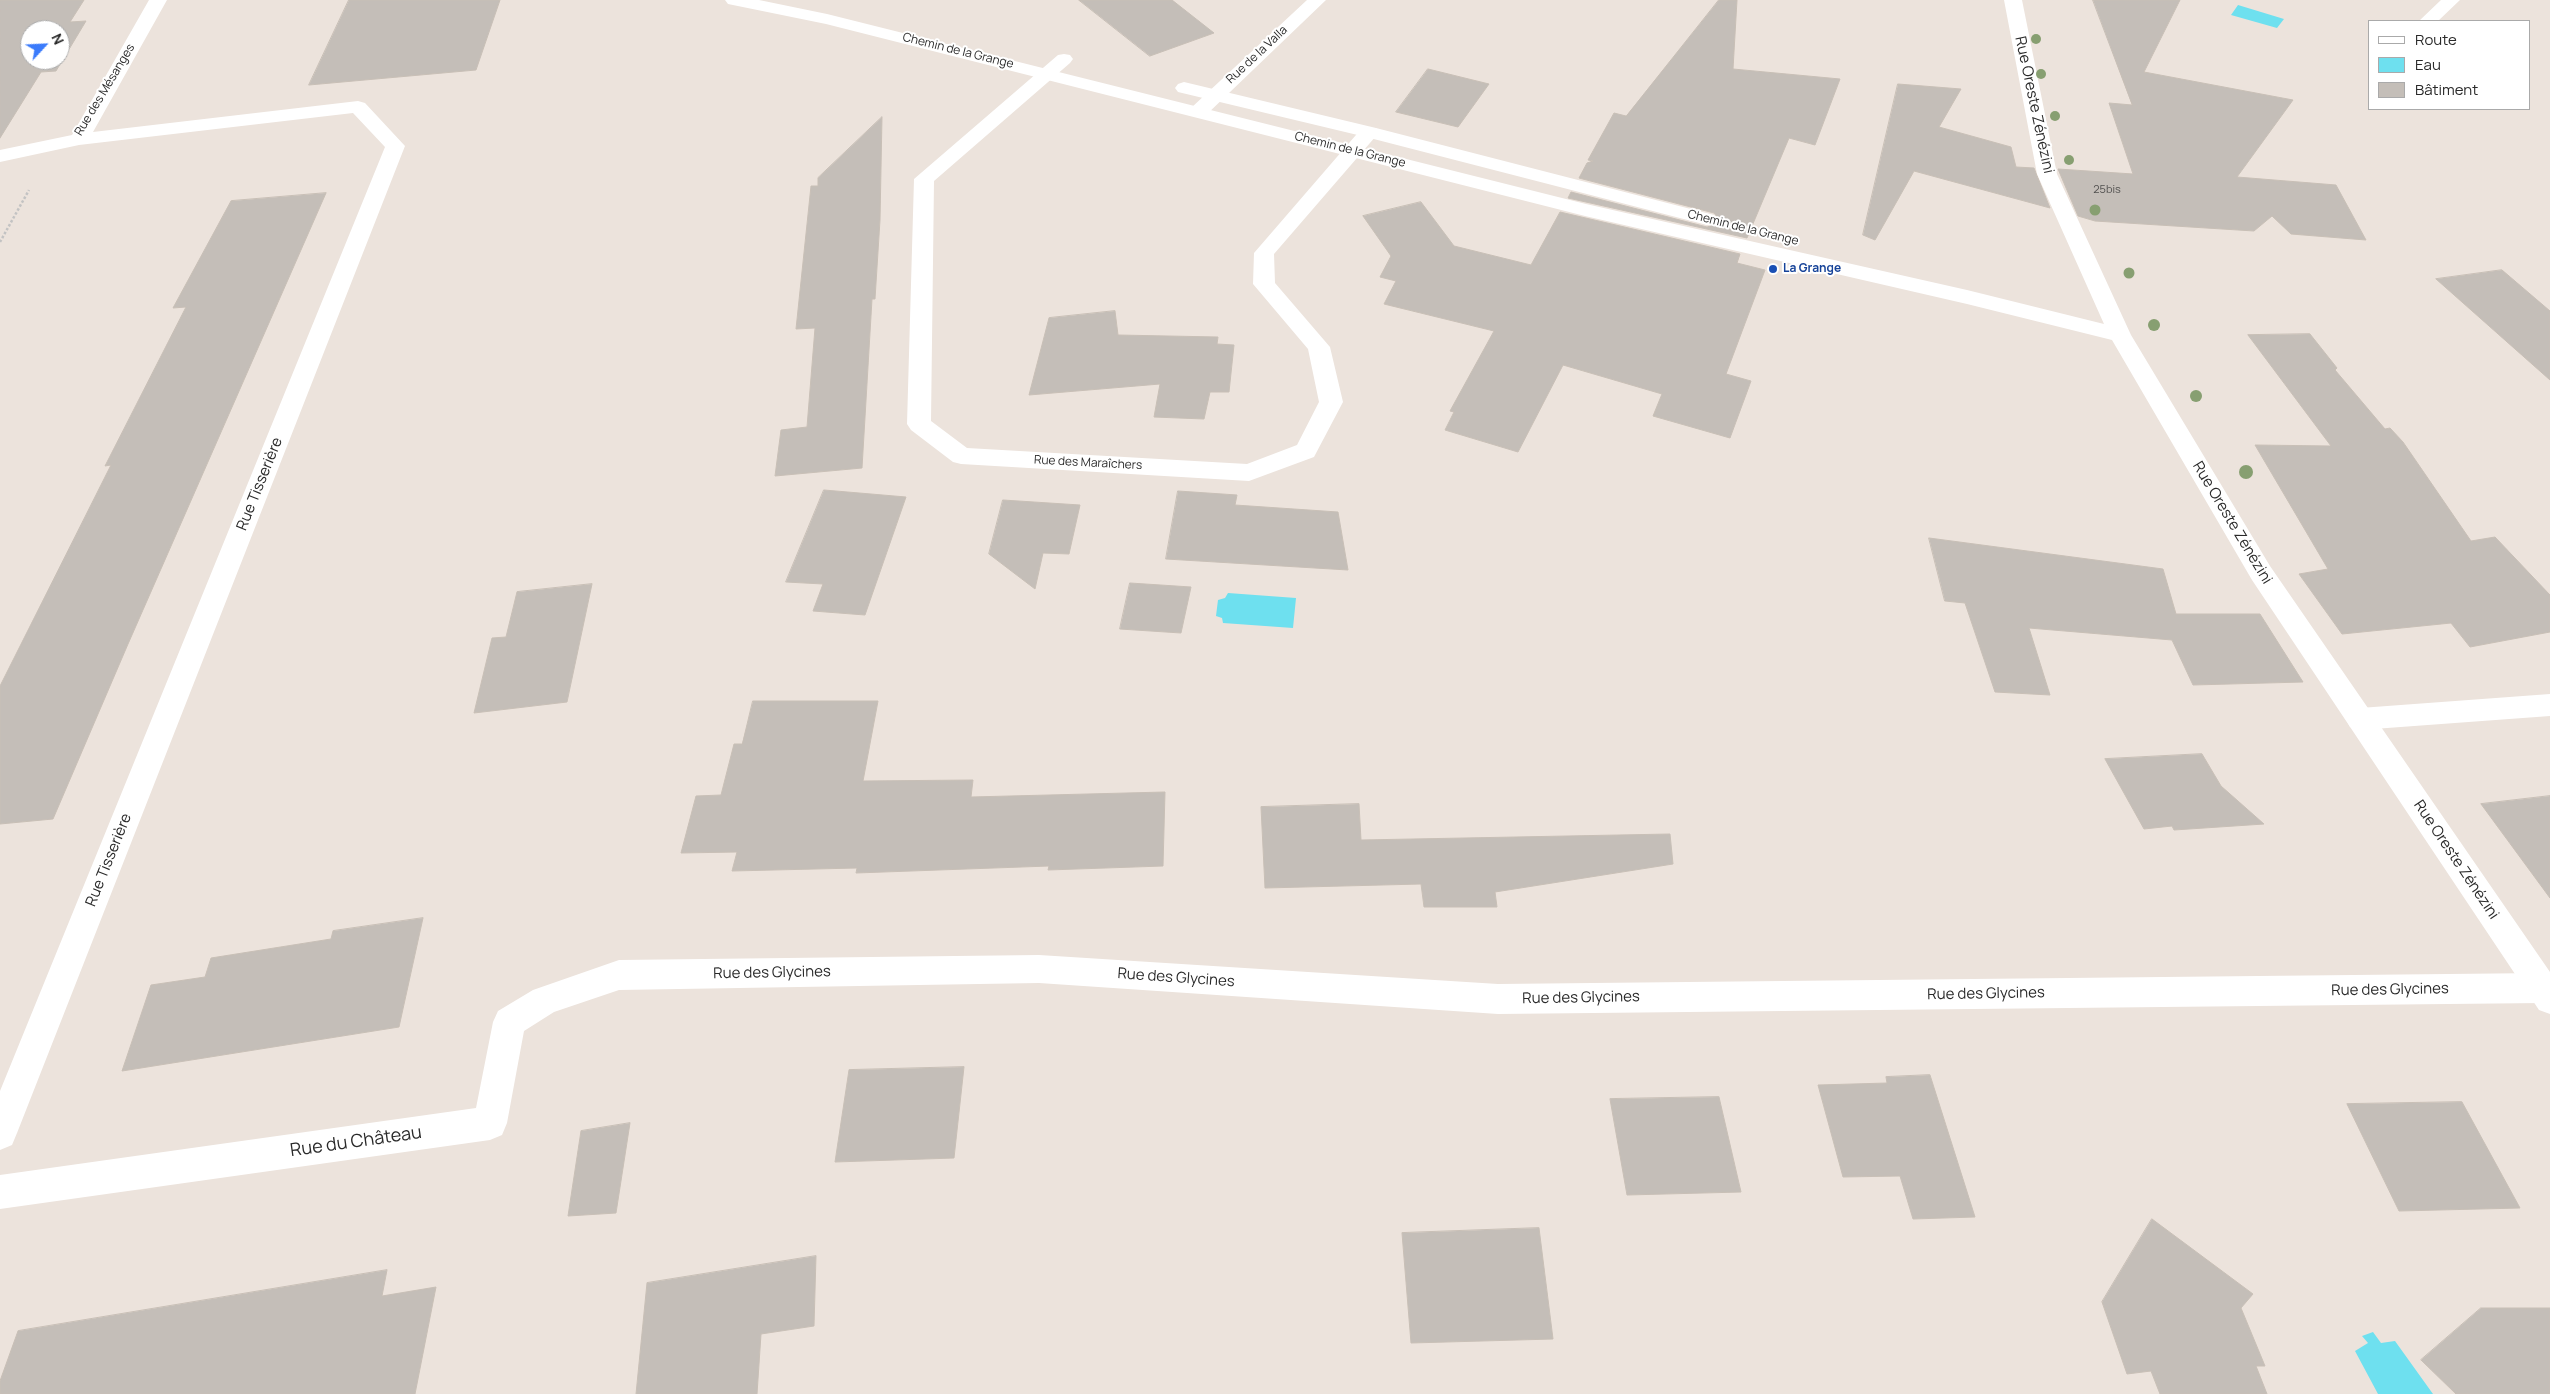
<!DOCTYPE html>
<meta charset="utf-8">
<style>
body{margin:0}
#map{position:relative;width:2550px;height:1394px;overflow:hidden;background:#ece3dc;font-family:Manrope,sans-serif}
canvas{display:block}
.legend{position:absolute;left:2368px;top:20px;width:162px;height:90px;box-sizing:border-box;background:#fff;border:1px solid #aaa;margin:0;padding:6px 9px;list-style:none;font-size:15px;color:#2a2a2a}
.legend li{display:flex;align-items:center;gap:10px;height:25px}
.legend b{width:25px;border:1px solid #aaa}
.north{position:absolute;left:20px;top:20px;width:50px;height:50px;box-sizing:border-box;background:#fff;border:1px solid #aaa;border-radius:50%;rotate:65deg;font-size:14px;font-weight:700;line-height:20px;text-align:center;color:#2a2a2a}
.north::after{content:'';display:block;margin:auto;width:18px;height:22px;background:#3b7bfb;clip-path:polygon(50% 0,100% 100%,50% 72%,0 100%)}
</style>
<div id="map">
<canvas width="2550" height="1394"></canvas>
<ul class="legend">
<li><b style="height:6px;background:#fff"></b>Route</li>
<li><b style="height:14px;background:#6ee0ef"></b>Eau</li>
<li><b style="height:14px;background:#c4beb8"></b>Bâtiment</li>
</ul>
<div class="north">N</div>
</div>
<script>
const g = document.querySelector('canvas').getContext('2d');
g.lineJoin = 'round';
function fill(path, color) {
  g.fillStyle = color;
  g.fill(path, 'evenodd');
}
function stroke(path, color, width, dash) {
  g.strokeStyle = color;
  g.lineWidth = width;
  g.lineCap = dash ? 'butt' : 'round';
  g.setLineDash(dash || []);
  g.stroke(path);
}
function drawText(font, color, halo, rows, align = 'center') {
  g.font = font + ' Manrope,sans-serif';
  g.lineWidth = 4;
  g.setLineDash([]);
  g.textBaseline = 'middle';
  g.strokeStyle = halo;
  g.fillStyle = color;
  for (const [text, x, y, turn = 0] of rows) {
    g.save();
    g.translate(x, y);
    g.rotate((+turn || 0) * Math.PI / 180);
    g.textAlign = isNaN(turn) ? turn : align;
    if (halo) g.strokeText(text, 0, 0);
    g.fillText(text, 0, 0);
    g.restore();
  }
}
fill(new Path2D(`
 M2238,5L2284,19L2277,28L2231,15Z
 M1228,593L1296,598L1293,628L1223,623L1222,618L1216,616L1218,600L1225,598Z
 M2373,1332L2381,1343L2395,1341L2433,1394H2378L2355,1351L2368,1343L2362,1336Z`), '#6ee0ef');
const building = new Path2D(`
 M0,0H84L70,22L86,21L56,71L41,72L0,138ZM30,30H60V60H30Z
 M349,0H500L476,70L309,85Z
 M1079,0H1172L1214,33L1150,56Z
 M1719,0H1737L1733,69L1840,79L1815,145L1789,138L1747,238L1568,198L1571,192L1707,227L1716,224L1719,219L1714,213L1579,178L1587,163L1593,161L1588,160L1614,113L1626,116Z
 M2093,0H2180L2144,72L2293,100L2237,177L2336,185L2366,240L2291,234L2272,216L2254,231L2095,221L2078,216L2058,169L2133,174L2109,103L2132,105Z
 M1428,69L1489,84L1458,127L1396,112Z
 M1898,84L1961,89L1939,127L2011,147L2016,167L2034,168L2050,208L1914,171L1875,240L1863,235Z
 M882,117L880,220L875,299H872L862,468L775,476L781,430L807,427L815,328L796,329L811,186H818V178Z
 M326,193L128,644L53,819L0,824V686L111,465L105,466L186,307L173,308L231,201Z
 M1421,202L1454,246L1531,265L1560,212L1740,254L1737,263L1765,270L1726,374L1751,381L1730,438L1653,416L1662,394L1563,365L1518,452L1445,430L1454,412L1450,411L1494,331L1384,304L1396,281L1380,277L1391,256L1363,216Z
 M2502,270L2550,311V380L2436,279Z
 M1115,311L1118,335L1218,337L1217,344L1234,345L1229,392H1210L1204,419L1154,417L1160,384L1029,395L1049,318Z
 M2310,334L2337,368L2335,370L2385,429L2390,428L2403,442L2471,541L2495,537L2550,595V632L2470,647L2451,623L2342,634L2299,574L2328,569L2255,445L2331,446L2248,335Z
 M824,490L906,497L865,615L813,611L823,584L786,582Z
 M1178,491L1237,495L1235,505L1338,512L1348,570L1166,559Z
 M1003,500L1080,505L1069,554L1043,553L1035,589L989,554Z
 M1929,538L2163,569L2176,614H2260L2303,682L2193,685L2172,640L2029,628L2050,695L1995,692L1965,603L1945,601Z
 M1130,583L1191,587L1181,633L1120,629Z
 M592,584L567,702L474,713L492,638L506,637L517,592Z
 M753,701H878L863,781L973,780L971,797L1165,792L1163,866L1048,870L1049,866L856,873L857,868L732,871L737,852L681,853L696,796L721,795L734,744H742Z
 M2202,754L2221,786L2264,824L2174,830L2172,826L2144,829L2105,759Z
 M2550,796V898L2481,804Z
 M1359,804L1361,840L1670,834L1673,864L1495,892L1497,907H1424L1421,884L1265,888L1261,807Z
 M423,918L399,1027L122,1071L151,985L205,977L211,958L331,939L333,931Z
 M964,1067L954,1158L835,1162L849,1070Z
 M1930,1075L1975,1217L1913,1219L1900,1176L1843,1177L1818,1085L1887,1083L1886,1077Z
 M1719,1097L1741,1192L1627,1195L1610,1099Z
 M2462,1102L2520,1208L2399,1211L2347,1104Z
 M630,1123L616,1213L568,1216L581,1131Z
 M2152,1219L2253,1294L2241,1308L2265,1366H2256L2267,1394H2160L2151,1371L2127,1374L2102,1302Z
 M1539,1228L1553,1339L1411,1343L1402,1233Z
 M816,1256L814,1326L761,1334L757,1394H636L647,1283Z
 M387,1270L382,1296L436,1287L415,1394H0V1381L18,1331Z
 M2481,1308H2550V1394H2456L2421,1360Z`);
fill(building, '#c4beb8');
stroke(building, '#c8bfb6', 1);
stroke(new Path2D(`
 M0,242L29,190`), '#c3c3c3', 2.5, [2.5, 2]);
fill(new Path2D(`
 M149,0H167L93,132L358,101L365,103L405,146L17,1133L12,1145L0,1150V1091L385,147L353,113L79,145L0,162V150L72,135Z
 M1307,0H1326L1205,116H1191L1189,112L1191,108Z
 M2441,0H2460L2438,21H2419Z
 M1064,54L1070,55L1073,59L1070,63L934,181L931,421L967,448L1247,464L1297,445L1319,402L1308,349L1253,284L1254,253L1362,128H1376L1379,132L1376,136L1274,254L1275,283L1330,347L1343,402L1314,457L1249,481L961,464L953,462L911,430L907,424L914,179L1058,55Z
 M2550,694V716L2360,730L2350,727L2346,719L2350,711L2360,708Z
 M1039,955L1498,984L2543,973L2550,976V1000L2543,1003L1498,1014L1039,983L619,990L554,1012L524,1031L507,1123L502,1135L490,1140L0,1209V1175L476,1108L493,1022L498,1011L533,990L619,960Z`), '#fff');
fill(new Path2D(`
 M725,0H759L827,14L1586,204L1967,290L2104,324L2037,174L2004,0H2022L2057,174L2131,335L2270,566L2550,972V1014L2539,1010L2252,580L2112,340L1967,304L1585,216L826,24L728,4Z
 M1184,82L1376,128L1714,215L1717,219L1714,223L1707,225L1366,137L1178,92L1175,88L1178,84Z`), '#fff');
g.fillStyle = '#879f71';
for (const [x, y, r] of [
 [2036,39,5],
 [2041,74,5],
 [2055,116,5],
 [2069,160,5],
 [2095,210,5.5],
 [2129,273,5.5],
 [2154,325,6],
 [2196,396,6],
 [2246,472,7]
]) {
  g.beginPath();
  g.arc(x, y, r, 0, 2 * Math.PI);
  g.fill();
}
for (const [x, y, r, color] of [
 [1773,269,5,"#1a4fb4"]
]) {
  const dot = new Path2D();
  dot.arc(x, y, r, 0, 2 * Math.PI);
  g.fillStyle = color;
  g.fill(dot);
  stroke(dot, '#fff', 2);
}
drawText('11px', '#504f4e', null, [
 ["25bis",2107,190]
]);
drawText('12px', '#2a2a2a', '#fff', [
 ["Chemin de la Grange",958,51,14],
 ["Rue de la Valla",1257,55,-43],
 ["Rue des Mésanges",105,90,-59],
 ["Chemin de la Grange",1350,150,14],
 ["Chemin de la Grange",1743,228,14],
 ["Rue des Maraîchers",1088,463,3]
]);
drawText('bold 12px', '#164399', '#fff', [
 ["La Grange",1783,269]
], 'left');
drawText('15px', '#2a2a2a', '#fff', [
 ["Rue Oreste Zénézini",2034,105,78],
 ["Rue Tisserière",260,484,-68],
 ["Rue Oreste Zénézini",2232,523,59],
 ["Rue Tisserière",109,860,-68],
 ["Rue Oreste Zénézini",2456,860,56],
 ["Rue des Glycines",772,973,-1],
 ["Rue des Glycines",1176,978,4],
 ["Rue des Glycines",2390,990,-1],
 ["Rue des Glycines",1986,994,-1],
 ["Rue des Glycines",1581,998,-1]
]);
drawText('18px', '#2a2a2a', '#fff', [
 ["Rue du Château",356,1142,-8]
]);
</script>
